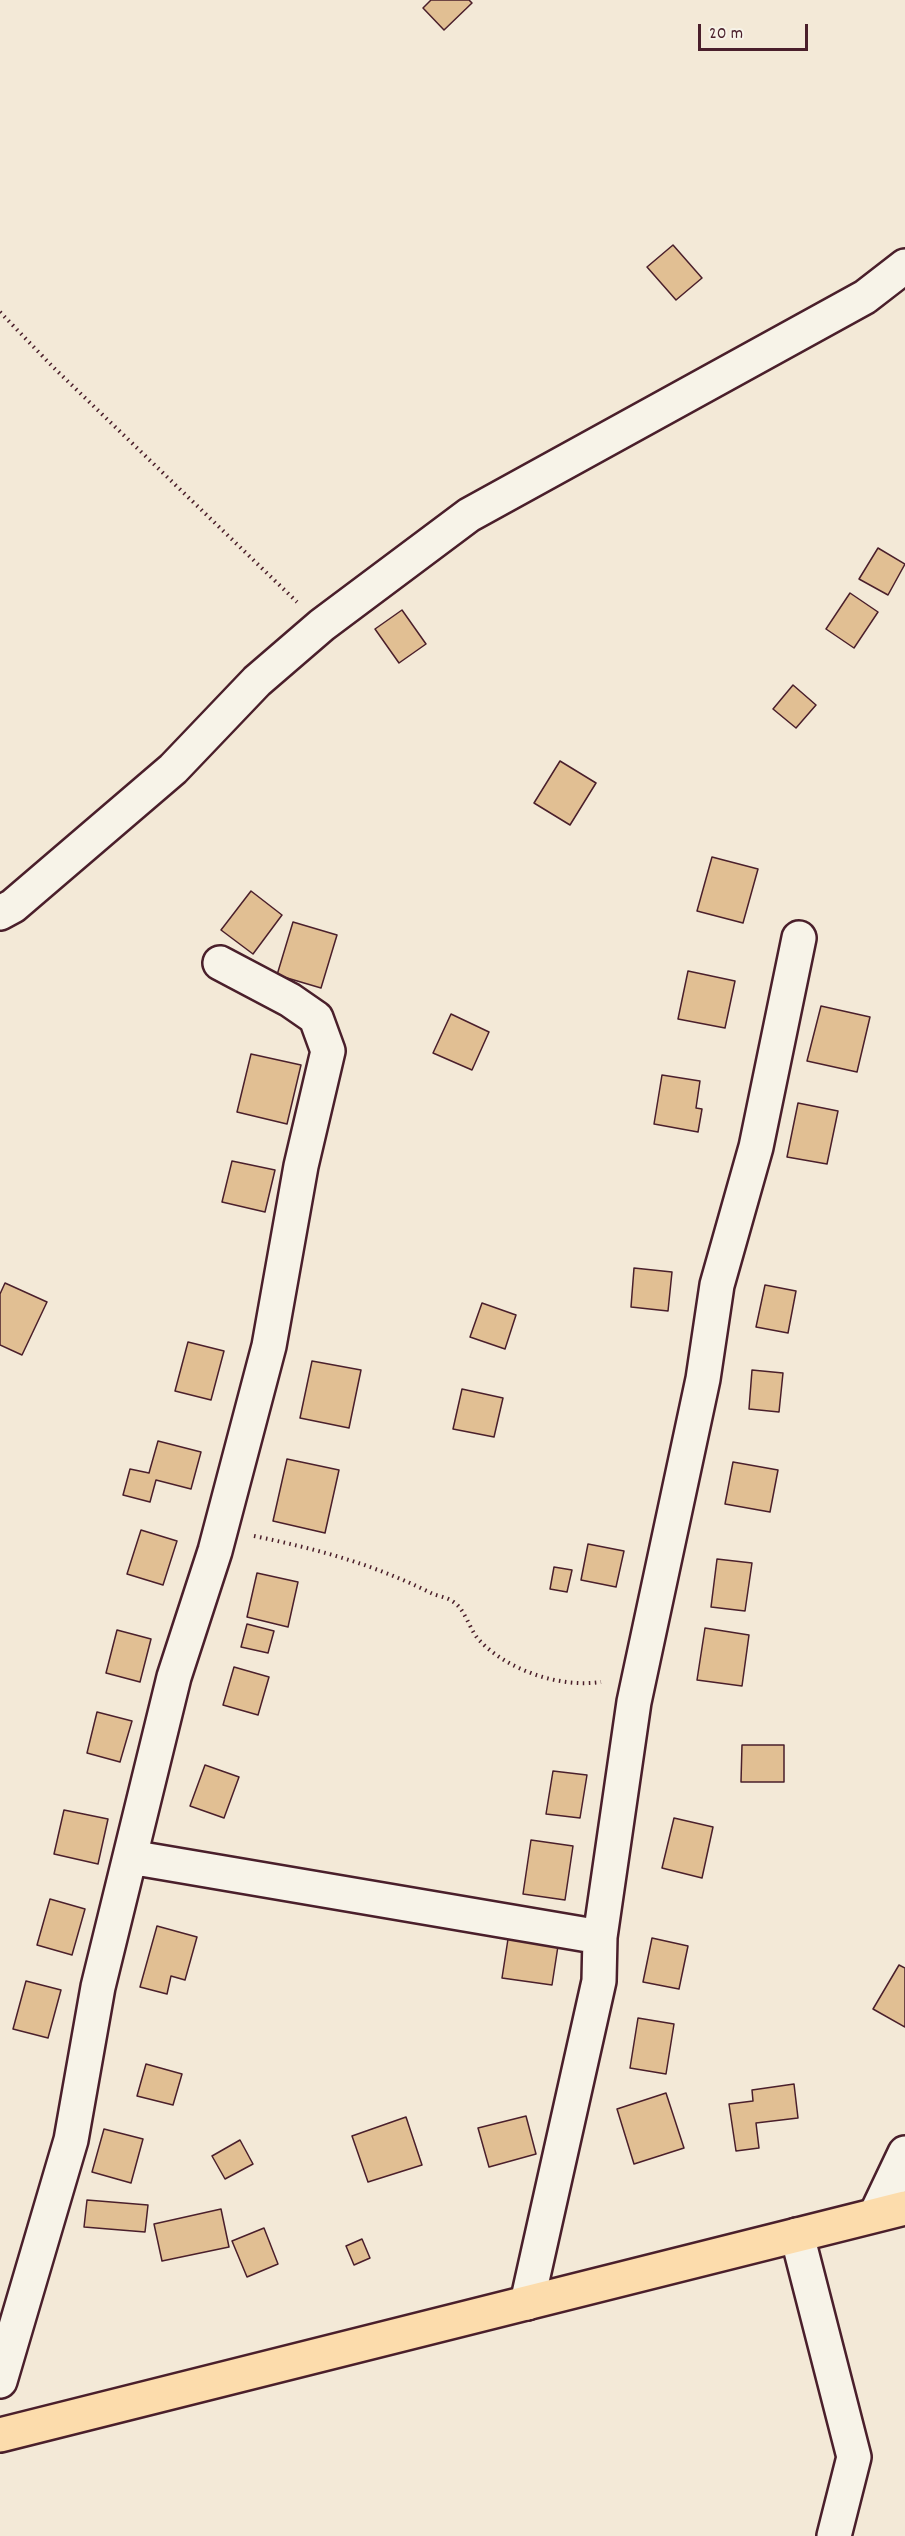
<!DOCTYPE html>
<style>
body{margin:0}
#map{position:relative;width:905px;height:2536px;overflow:hidden;background:#f3e9d7;font-family:Dekko,sans-serif}
canvas{display:block}
.scale{position:absolute;left:698px;top:24px;width:110px;height:27px;box-sizing:border-box;border:3px solid #4a1f2b;border-top:0;padding-left:8px;font-size:18px;line-height:21px;white-space:nowrap;color:#4a1f2b;-webkit-text-stroke:4px #f7f3e8;paint-order:stroke}
</style>
<div id="map">
<canvas width="905" height="2536"></canvas>
<div class="scale">20 m</div>
</div>
<script>
const g = document.querySelector('canvas').getContext('2d');
g.lineJoin = 'round';
function fill(path, color) {
  g.fillStyle = color;
  g.fill(path, 'evenodd');
}
function stroke(path, color, width, dash) {
  g.strokeStyle = color;
  g.lineWidth = width;
  g.lineCap = dash ? 'butt' : 'round';
  g.setLineDash(dash || []);
  g.stroke(path);
}
const building = new Path2D(`
 M431,0H469L472,3L444,30L423,8Z
 M673,245L702,278L676,300L647,267Z
 M878,548L905,564L888,595L859,579Z
 M850,593L878,612L854,648L826,629Z
 M402,610L426,644L399,663L375,629Z
 M793,685L816,705L796,728L773,709Z
 M560,761L596,783L570,825L534,803Z
 M712,857L758,869L743,923L697,911Z
 M251,891L282,915L253,954L221,930Z
 M293,922L337,935L321,988L277,975Z
 M688,971L735,981L725,1028L678,1019Z
 M821,1006L870,1017L857,1072L807,1061Z
 M451,1014L489,1032L472,1070L433,1053Z
 M251,1054L301,1065L287,1124L237,1112Z
 M662,1075L700,1081L696,1108L702,1109L698,1132L654,1124Z
 M798,1103L838,1111L827,1164L787,1157Z
 M232,1161L275,1170L265,1212L222,1202Z
 M634,1268L672,1272L668,1311L631,1307Z
 M5,1283L47,1302L22,1355L0,1345V1294Z
 M765,1285L796,1291L788,1333L756,1327Z
 M482,1303L516,1315L505,1349L470,1337Z
 M188,1342L224,1351L211,1400L175,1391Z
 M312,1361L361,1370L349,1428L300,1418Z
 M752,1370L783,1373L779,1412L749,1409Z
 M462,1389L503,1398L494,1437L453,1429Z
 M158,1441L201,1452L191,1489L156,1480L150,1502L123,1495L130,1469L149,1473Z
 M287,1459L339,1470L325,1533L273,1521Z
 M733,1462L778,1470L770,1512L725,1504Z
 M141,1530L177,1541L163,1585L127,1574Z
 M588,1544L624,1551L616,1587L581,1580Z
 M717,1559L752,1563L745,1611L711,1607Z
 M554,1567L572,1570L567,1592L550,1589Z
 M257,1573L298,1582L288,1627L247,1617Z
 M247,1624L274,1631L268,1653L241,1647Z
 M705,1628L749,1635L742,1686L697,1680Z
 M117,1630L151,1639L140,1682L106,1673Z
 M234,1667L269,1677L258,1715L223,1705Z
 M97,1712L132,1721L120,1762L87,1753Z
 M742,1745H784V1782H741Z
 M205,1765L239,1777L224,1818L190,1806Z
 M553,1771L587,1775L580,1818L546,1814Z
 M64,1810L108,1819L98,1864L54,1854Z
 M674,1818L713,1827L702,1878L662,1868Z
 M531,1840L573,1846L565,1900L523,1894Z
 M50,1899L85,1909L72,1955L37,1945Z
 M157,1926L197,1937L185,1980L171,1976L167,1994L140,1987Z
 M510,1926L560,1933L552,1985L502,1978Z
 M652,1938L688,1946L679,1989L643,1982Z
 M899,1965L905,1968V2027L873,2009Z
 M26,1981L61,1990L48,2038L13,2029Z
 M638,2018L674,2024L666,2074L630,2068Z
 M146,2064L182,2074L173,2105L137,2096Z
 M794,2084L798,2118L756,2123L759,2148L736,2151L729,2104L753,2101L752,2090Z
 M666,2093L684,2148L634,2164L617,2109Z
 M526,2116L536,2154L489,2167L478,2128Z
 M406,2117L422,2165L368,2182L352,2136Z
 M104,2129L143,2139L131,2183L92,2172Z
 M240,2140L253,2164L225,2179L212,2156Z
 M87,2200L148,2205L145,2232L84,2227Z
 M221,2209L229,2247L162,2261L154,2224Z
 M264,2228L278,2264L247,2277L232,2241Z
 M362,2239L370,2258L354,2265L346,2246Z`);
fill(building, '#e1bf93');
stroke(building, '#4a1f2b', 1.5);
const minor = new Path2D(`
 M0,913L13,906L173,769L257,681L322,625L469,515L865,297L905,266
 M130,1857L600,1937
 M876,2214L905,2153
 M797,2235L854,2457L834,2536
 M527,2303L599,1981L600,1937L634,1702L703,1379L717,1285L756,1147L799,938
 M0,2381L71,2140L98,1987L174,1677L215,1551L269,1346L301,1166L328,1051L316,1018L290,1000L220,963`);
const major = new Path2D(`
 M0,2435L905,2208`);
stroke(minor, '#4a1f2b', 38);
stroke(major, '#4a1f2b', 38);
stroke(new Path2D(`
 M0,312L53,367L297,602
 M254,1536C317,1549 373,1564 431,1593C437,1596 446,1597 452,1601C466,1609 469,1630 480,1641C509,1671 561,1688 601,1682`), '#4a1f2b', 4, [1.5, 4.5]);
stroke(minor, '#f7f3e8', 33);
stroke(major, '#fcdcac', 33);
</script>
